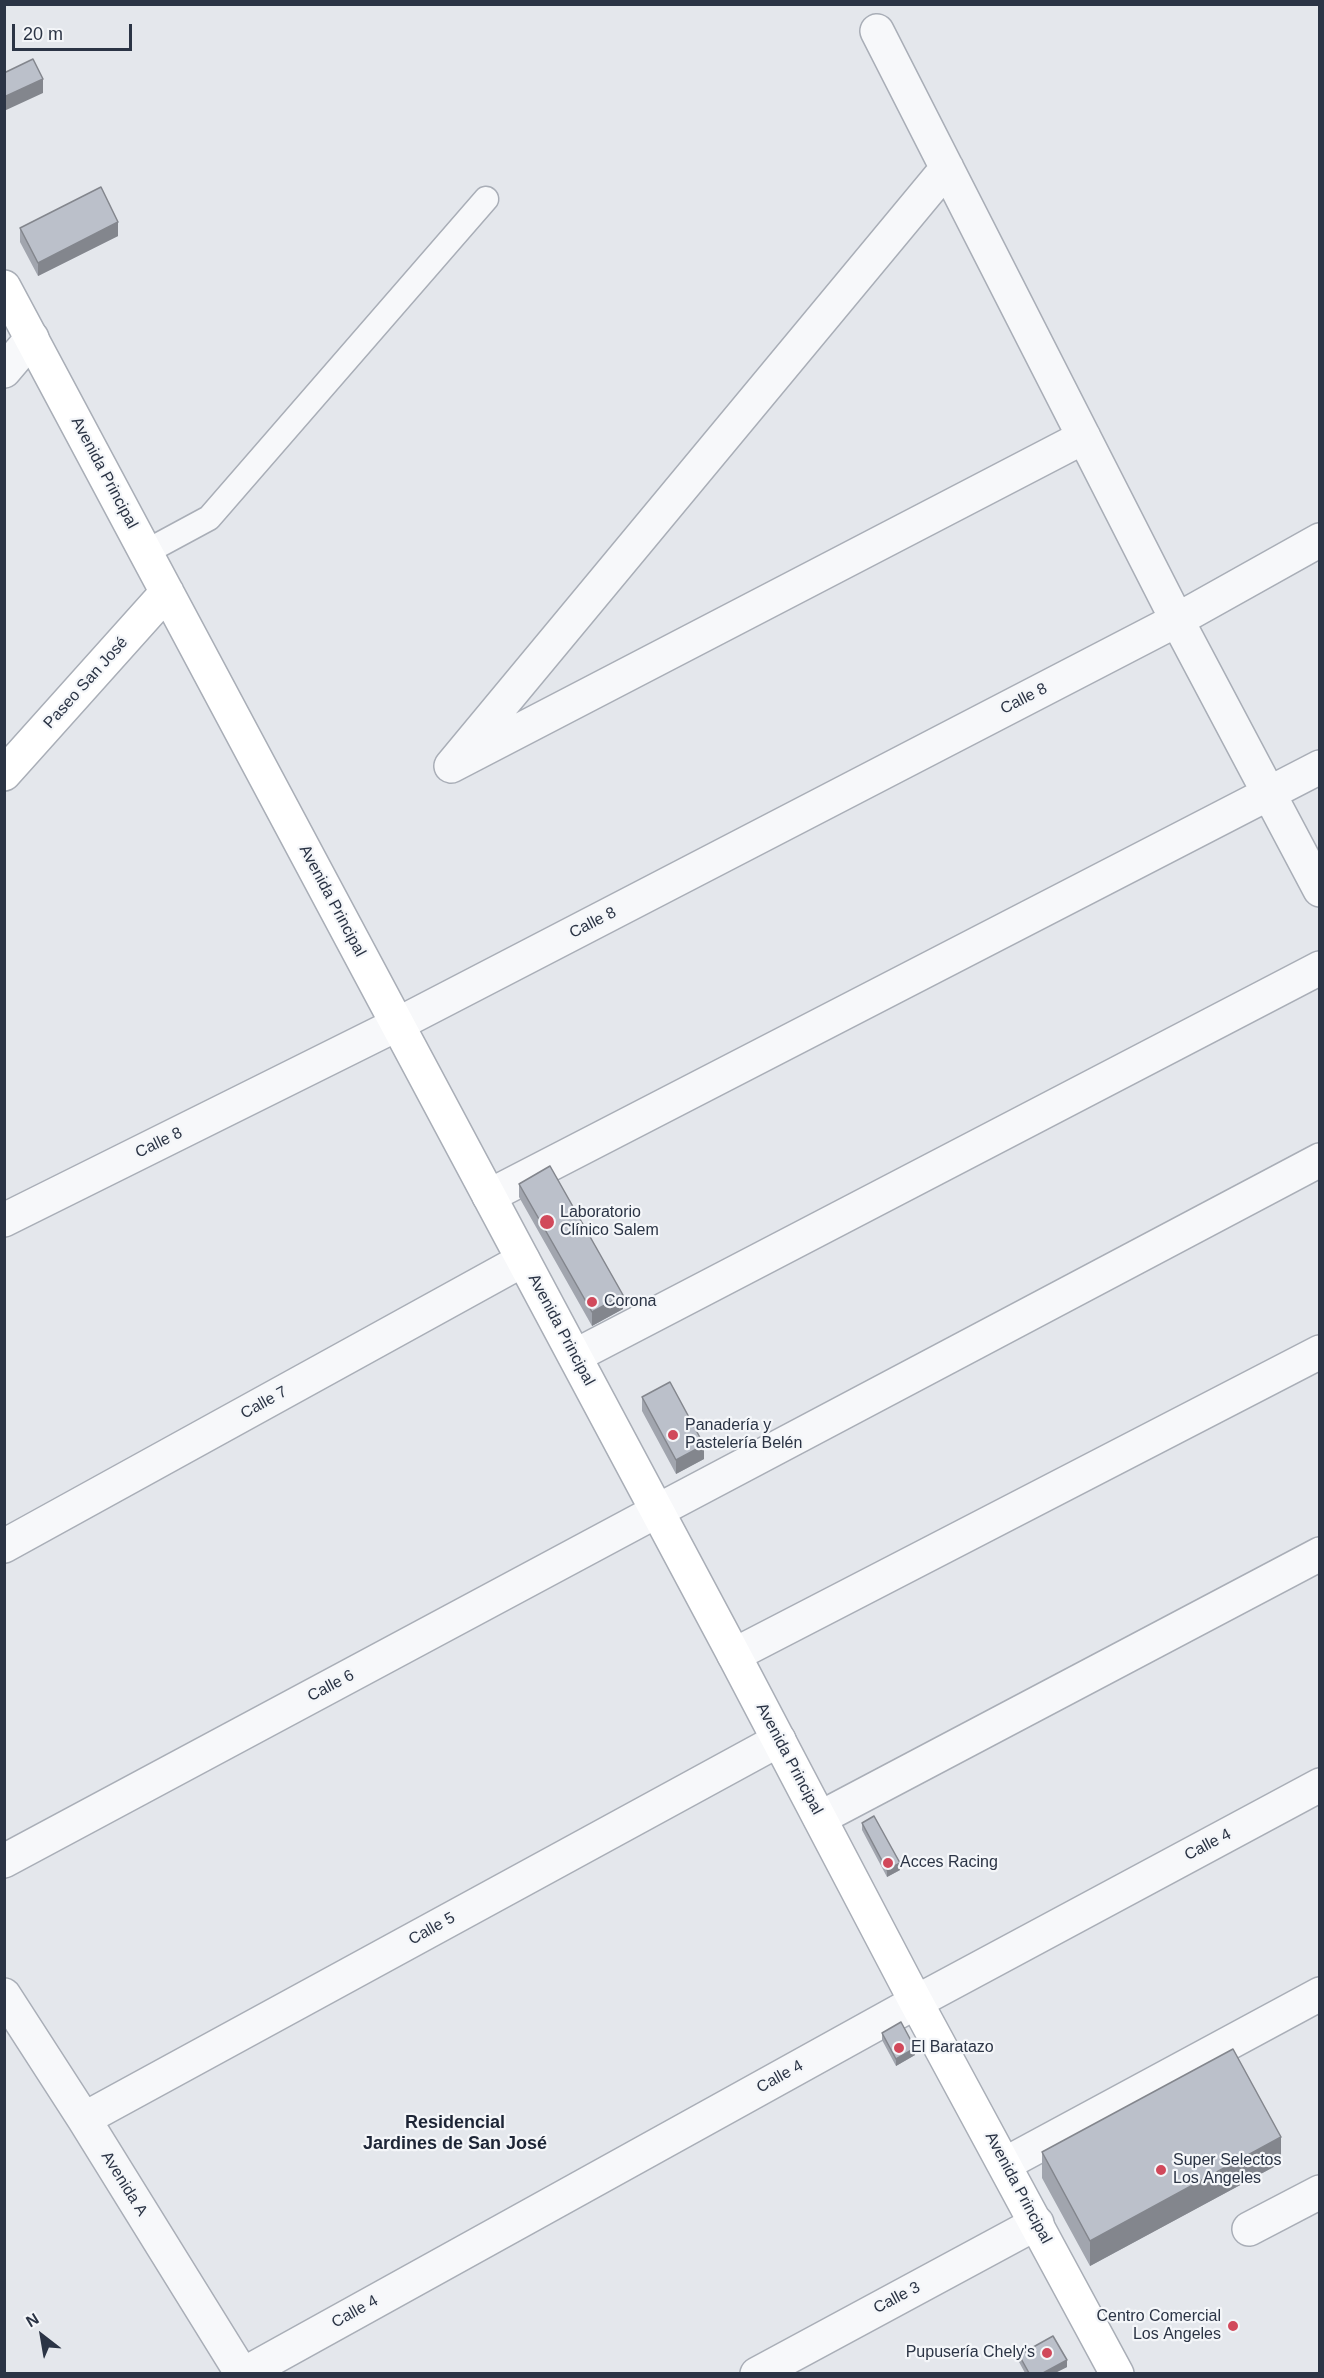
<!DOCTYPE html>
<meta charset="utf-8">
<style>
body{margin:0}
#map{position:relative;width:1324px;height:2378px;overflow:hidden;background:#e4e7ec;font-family:Arial,sans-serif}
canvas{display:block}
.frame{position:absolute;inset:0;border:6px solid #2b3445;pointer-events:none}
.north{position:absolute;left:12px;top:2306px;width:60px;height:60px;-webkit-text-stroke:4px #f4f6f9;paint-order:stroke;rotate:329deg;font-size:16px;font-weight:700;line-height:24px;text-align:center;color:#2b3445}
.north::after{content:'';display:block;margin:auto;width:21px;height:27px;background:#2b3445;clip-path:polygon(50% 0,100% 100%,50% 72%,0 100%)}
.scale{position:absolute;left:12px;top:24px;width:120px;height:27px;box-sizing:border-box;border:3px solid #2b3445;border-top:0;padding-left:8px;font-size:18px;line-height:21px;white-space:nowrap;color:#2b3445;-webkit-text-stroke:4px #f4f6f9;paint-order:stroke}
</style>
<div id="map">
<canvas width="1324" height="2378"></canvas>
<div class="frame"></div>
<div class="north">N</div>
<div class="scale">20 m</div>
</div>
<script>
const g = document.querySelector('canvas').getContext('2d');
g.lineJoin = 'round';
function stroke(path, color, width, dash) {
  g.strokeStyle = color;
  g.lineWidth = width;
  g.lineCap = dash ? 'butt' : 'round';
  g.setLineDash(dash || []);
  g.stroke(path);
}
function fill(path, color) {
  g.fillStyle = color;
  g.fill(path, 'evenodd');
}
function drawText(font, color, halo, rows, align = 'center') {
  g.font = font + ' Arial,sans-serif';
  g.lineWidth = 4.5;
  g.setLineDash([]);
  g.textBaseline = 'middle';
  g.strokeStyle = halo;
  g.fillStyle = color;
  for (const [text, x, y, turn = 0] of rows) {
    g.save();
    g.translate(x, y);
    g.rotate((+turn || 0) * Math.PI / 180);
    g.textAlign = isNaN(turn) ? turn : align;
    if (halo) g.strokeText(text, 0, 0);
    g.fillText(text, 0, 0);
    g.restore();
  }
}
const lane = new Path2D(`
 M146,552L209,518L486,199`);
const street = new Path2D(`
 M877,31L1177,620L1320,890
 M947,168L451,766L1084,437
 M4,371L32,338
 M489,1196L1320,767
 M4,1220L398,1024L1177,620L1320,540
 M575,1356L1320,968
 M4,1546L523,1260
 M734,1655L1320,1352
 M820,1818L1320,1554
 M4,1861L657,1511L1320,1160
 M4,1995L84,2119L242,2374
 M84,2119L779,1740
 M1005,2164L1320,1994
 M1249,2229L1320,2192
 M244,2374L916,2002L1320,1785
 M757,2374L1037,2223`);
const secondary = new Path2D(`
 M4,287L734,1655L916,2002L1117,2374
 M4,774L167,592`);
stroke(lane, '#a9aeb7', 27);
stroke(street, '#a9aeb7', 36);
stroke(secondary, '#a9aeb7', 36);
stroke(lane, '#f7f8fa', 24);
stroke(street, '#f7f8fa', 33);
stroke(secondary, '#fff', 33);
fill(new Path2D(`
 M20,228L118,236L38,276L20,242Z
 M519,1184L623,1309L592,1326L519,1197Z
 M642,1397L704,1459L676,1474L642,1411Z
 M862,1823L900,1870L887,1877L862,1830Z
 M882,2033L915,2055L896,2066L882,2040Z
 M1042,2152L1281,2163L1090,2266L1042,2178Z
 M1019,2355L1067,2367L1055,2373H1025L1019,2362Z`), '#a1a5ae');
fill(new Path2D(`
 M43,79V93L4,111V97Z
 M118,222V236L38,276V263Z
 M623,1295V1309L592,1326V1312Z
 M704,1445V1459L676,1474V1460Z
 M900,1863V1870L887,1877V1870Z
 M915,2048V2055L896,2066V2059Z
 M1281,2137V2163L1090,2266V2241Z
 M1067,2360V2367L1055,2373H1043Z`), '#83868d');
const building = new Path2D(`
 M33,59L43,79L4,97V73Z
 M101,187L118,222L38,263L20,228Z
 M550,1166L623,1295L592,1312L519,1184Z
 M670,1382L704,1445L676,1460L642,1397Z
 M874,1816L900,1863L887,1870L862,1823Z
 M901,2022L915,2048L896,2059L882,2033Z
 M1233,2049L1281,2137L1090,2241L1042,2152Z
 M1053,2336L1067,2360L1043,2373H1029L1019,2355Z`);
fill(building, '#bbc0ca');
stroke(building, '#83868d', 1.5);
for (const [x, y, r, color] of [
 [547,1222,8,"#d1495b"],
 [592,1302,6,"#d1495b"],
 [673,1435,6,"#d1495b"],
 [888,1863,6,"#d1495b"],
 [899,2048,6,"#d1495b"],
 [1161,2170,6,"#d1495b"],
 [1233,2326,6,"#d1495b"],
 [1047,2353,6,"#d1495b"]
]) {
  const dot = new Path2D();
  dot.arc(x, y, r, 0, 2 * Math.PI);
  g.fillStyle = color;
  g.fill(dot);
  stroke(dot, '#f4f6f9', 2);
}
drawText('16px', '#2b3445', '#f4f6f9', [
 ["Avenida Principal",104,473,62],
 ["Paseo San José",86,683,-48],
 ["Calle 8",1024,699,-27],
 ["Avenida Principal",332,901,62],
 ["Calle 8",593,923,-27],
 ["Calle 8",159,1143,-26],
 ["Avenida Principal",561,1330,62],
 ["Calle 7",264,1403,-29],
 ["Calle 6",331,1686,-28],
 ["Avenida Principal",789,1759,62],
 ["Calle 4",1208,1845,-28],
 ["Calle 5",432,1929,-29],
 ["Calle 4",780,2077,-29],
 ["Avenida A",124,2184,58],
 ["Avenida Principal",1018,2188,62],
 ["Calle 3",897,2298,-28],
 ["Calle 4",355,2312,-29]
]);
drawText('16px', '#2b3445', '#f4f6f9', [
 ["Laboratorio",560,1213],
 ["Clínico Salem",560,1231],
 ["Corona",604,1302],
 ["Panadería y",685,1426],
 ["Pastelería Belén",685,1444],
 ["Acces Racing",900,1863],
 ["El Baratazo",911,2048],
 ["Super Selectos",1173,2161],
 ["Los Angeles",1173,2179],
 ["Centro Comercial",1221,2317,"right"],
 ["Los Angeles",1221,2335,"right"],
 ["Pupusería Chely's",1035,2353,"right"]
], 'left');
drawText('bold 18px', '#1d2536', '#f4f6f9', [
 ["Residencial",455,2123],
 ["Jardines de San José",455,2144]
]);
</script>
